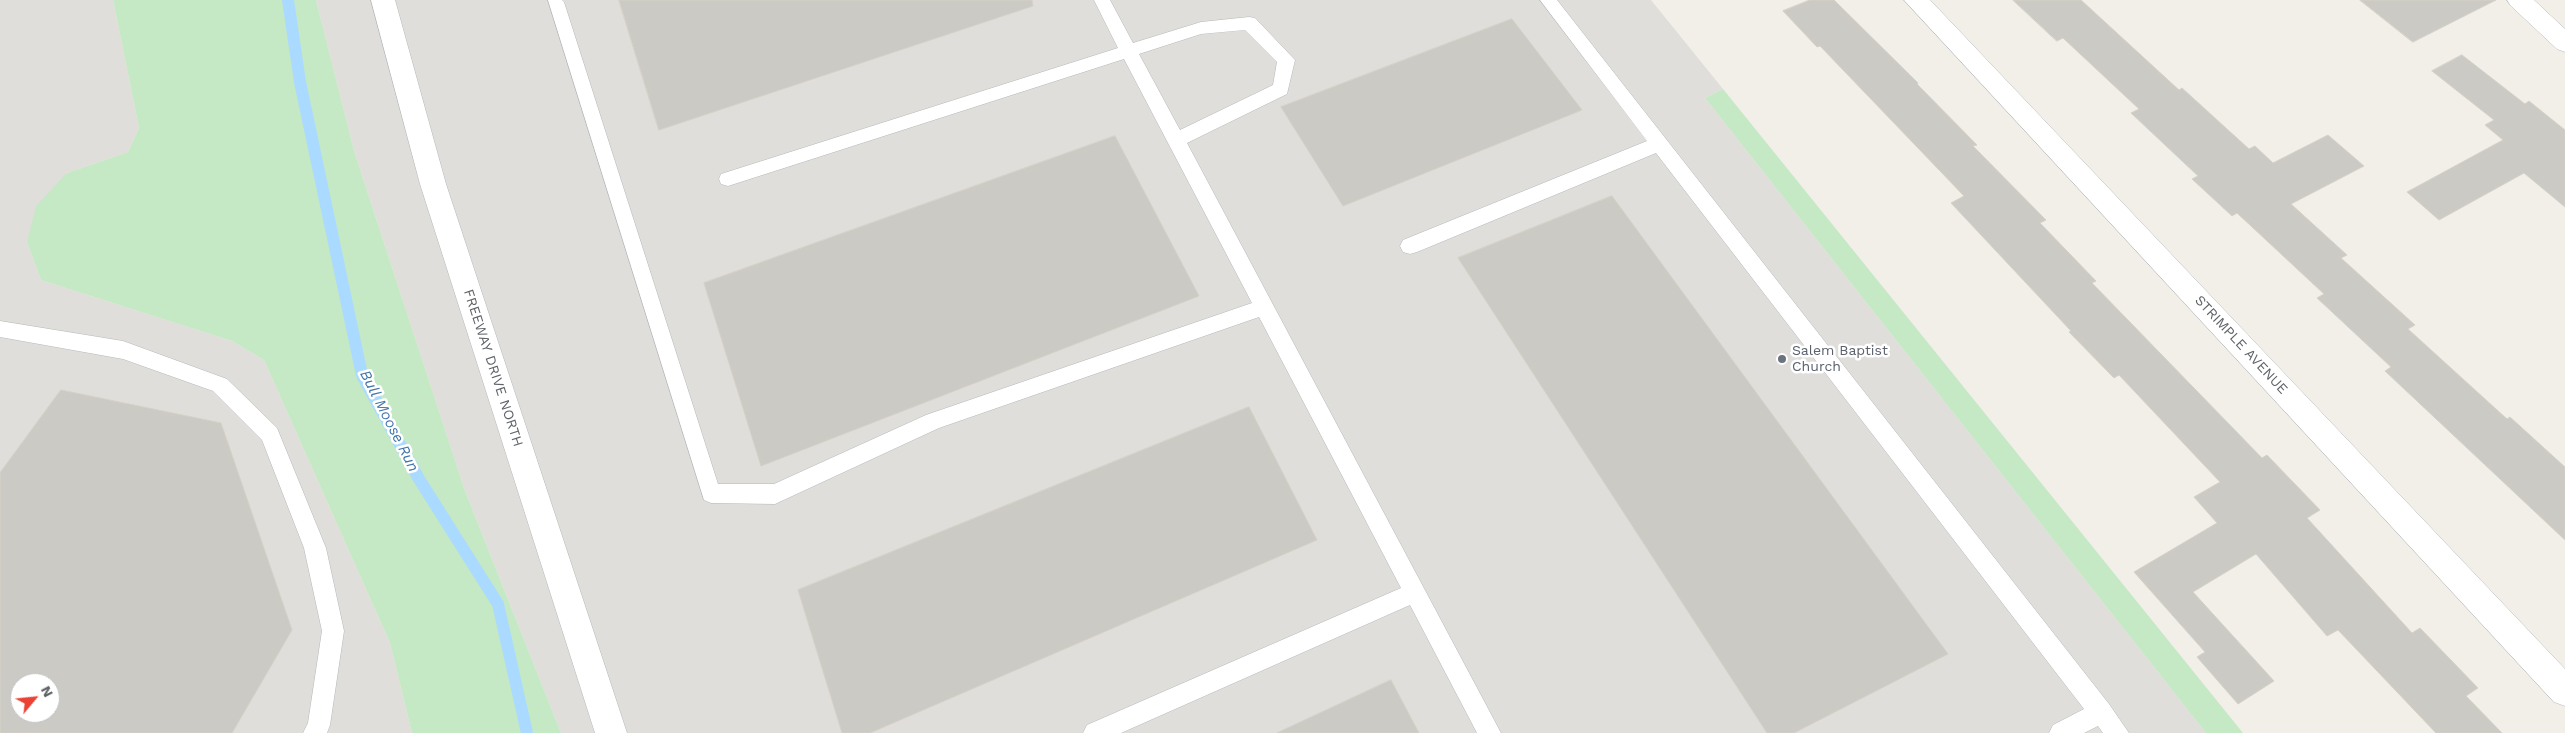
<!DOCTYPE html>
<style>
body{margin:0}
#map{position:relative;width:2565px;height:733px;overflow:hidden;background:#f1efe8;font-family:"Work Sans",sans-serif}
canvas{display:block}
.north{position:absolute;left:10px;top:673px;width:50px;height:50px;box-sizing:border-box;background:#fff;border:1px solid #bfc1c3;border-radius:50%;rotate:62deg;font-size:14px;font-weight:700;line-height:20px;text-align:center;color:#5f6368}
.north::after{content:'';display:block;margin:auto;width:18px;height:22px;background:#ea4335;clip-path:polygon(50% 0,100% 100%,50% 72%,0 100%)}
</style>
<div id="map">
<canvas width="2565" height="733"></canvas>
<div class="north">N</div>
</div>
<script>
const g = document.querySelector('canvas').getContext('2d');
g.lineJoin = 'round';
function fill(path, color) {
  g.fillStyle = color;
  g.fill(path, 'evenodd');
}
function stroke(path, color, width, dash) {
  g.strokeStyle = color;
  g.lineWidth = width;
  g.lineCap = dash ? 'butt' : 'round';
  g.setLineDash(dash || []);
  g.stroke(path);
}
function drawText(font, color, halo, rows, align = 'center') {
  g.font = font + ' "Work Sans",sans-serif';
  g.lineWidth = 5;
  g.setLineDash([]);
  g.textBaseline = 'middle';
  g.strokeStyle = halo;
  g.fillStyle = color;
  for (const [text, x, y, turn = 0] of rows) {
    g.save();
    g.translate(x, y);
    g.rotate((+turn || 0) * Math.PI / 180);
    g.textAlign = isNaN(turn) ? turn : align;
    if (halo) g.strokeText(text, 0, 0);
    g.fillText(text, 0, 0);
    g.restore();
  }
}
fill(new Path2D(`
 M0,0H113L139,128L128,152L67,173L27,242L41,280L232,341L264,360L390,643L412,733H0ZM20,683H50V713H20Z
 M316,0H1651L1723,89L1705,98L2206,733H561L465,491L354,151Z`), '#e0deda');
fill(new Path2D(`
 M113,0H316L354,151L465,491L561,733H412L390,643L264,360L232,341L41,280L27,242L36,206L67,173L128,152L139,128Z
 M1723,89L2243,733H2206L1705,98Z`), '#c5e8c5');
stroke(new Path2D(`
 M288,0L300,82L362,375L419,479L498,604L527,733`), '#aadaff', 12);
const building = new Path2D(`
 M619,0H1032L1033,6L659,130Z
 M1810,0H1834L1918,83L1917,84L1977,145L1973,146L2046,220L2040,223L2096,281L2092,283L2262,458L2267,455L2320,510L2307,518L2412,633L2420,628L2478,688L2466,696L2502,733H2436L2338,630L2327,636L2256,554L2193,592L2274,681L2238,704L2197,657L2205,652L2134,572L2217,523L2194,497L2220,482L2119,375L2114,378L2069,332L2071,331L1951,203L1964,196L1820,46L1817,47L1783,11Z
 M2013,0H2081L2179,90L2182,88L2249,149L2255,146L2273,163L2328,135L2364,166L2291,204L2347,255L2341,258L2415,325L2408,329L2507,419L2510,417L2565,467V540L2385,371L2391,367L2317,298L2324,294L2237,213L2232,216L2192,179L2198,176L2131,113L2139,109L2063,38L2057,41Z
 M2360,0H2496L2413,42Z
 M1512,19L1582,110L1343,206L1281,107Z
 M2462,55L2525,104L2529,101L2565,130V207L2524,173L2439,220L2407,192L2503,140L2485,125L2494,120L2432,71Z
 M1115,136L1199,296L761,466L704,283Z
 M1612,196L1948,654L1794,733H1767L1458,258Z
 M61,390L221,423L292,630L232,733H0V473ZM20,683H50V713H20Z
 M1249,407L1317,540L870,733H842L798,590Z
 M1391,680L1419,733H1277Z`);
fill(building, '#cccac5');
stroke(building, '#d6d1c6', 1);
const lane = new Path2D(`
 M548,0H562L564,2L718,484H774L926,415L1252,303L1124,59L728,186L721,184L719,179L721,174L1118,48L1094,0H1110L1133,43L1201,22L1249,17L1255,18L1295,60L1287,94L1187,143L1501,733H1477L1410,605L1121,733H1083L1087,725L1401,588L1259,317L939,428L775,504L711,503L704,500ZM1245,30L1277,62L1273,85L1180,130L1139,54L1201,34Z
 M1540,0H1557L2109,704L2129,733H2103L2098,726L2084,733H2049L2053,725L2084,709L1656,153L1417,252L1410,254L1403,252L1400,246L1403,240L1647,141Z
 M0,321L123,341L227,379L277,428L326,548L344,631L330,725L327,733H303L308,723L322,631L304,548L262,440L213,391L123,359L0,337Z`);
const street = new Path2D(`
 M371,0H395L446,184L627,733H595L420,184Z
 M1904,0H1930L2565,669V706L2554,702Z
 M2507,0H2534L2565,29V52L2557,49L2511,6Z`);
stroke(lane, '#b5b8bc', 1);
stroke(street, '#b5b8bc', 1);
fill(lane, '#fff');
fill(street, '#fff');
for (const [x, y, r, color] of [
 [1782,359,5,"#6b7280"]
]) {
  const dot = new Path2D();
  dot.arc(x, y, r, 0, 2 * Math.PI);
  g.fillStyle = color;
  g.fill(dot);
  stroke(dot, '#fff', 2);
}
drawText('14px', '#5f6368', '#fff', [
 ["STRIMPLE AVENUE",2241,345,47],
 ["FREEWAY DRIVE NORTH",493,368,72]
]);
drawText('14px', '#5b616d', '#fff', [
 ["Salem Baptist",1792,351],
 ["Church",1792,367]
], 'left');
drawText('italic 15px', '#4174aa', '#fff', [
 ["Bull Moose Run",389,421,63]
]);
</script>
